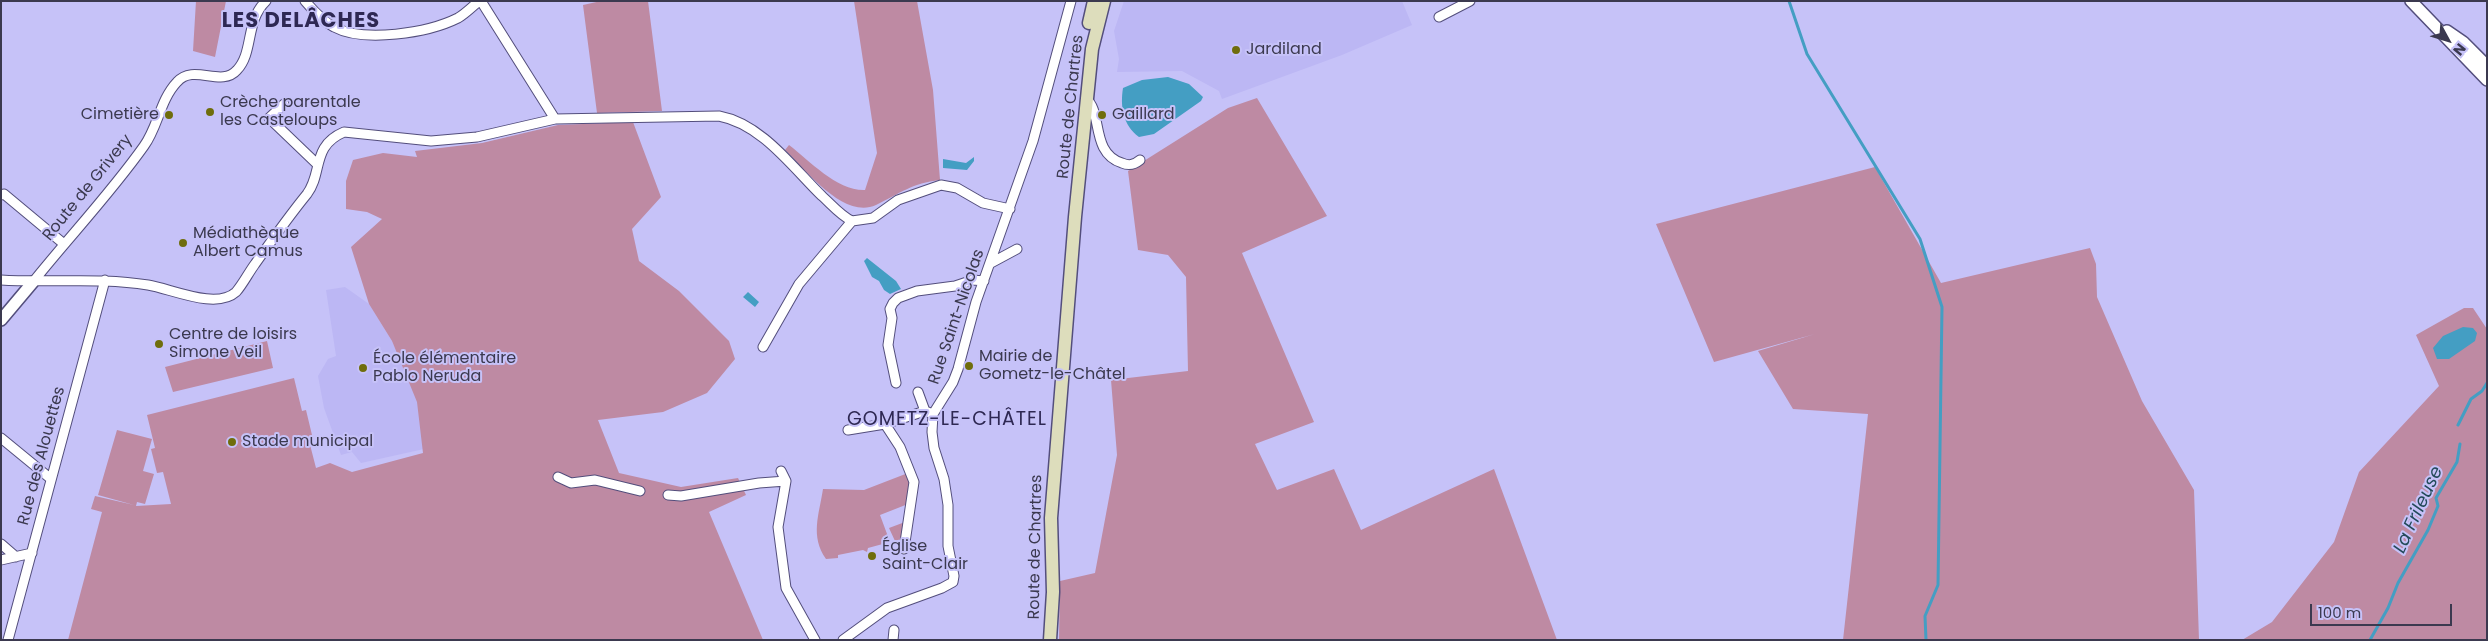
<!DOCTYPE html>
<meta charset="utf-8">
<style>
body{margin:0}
#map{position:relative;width:2488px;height:641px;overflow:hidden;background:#c6c2f8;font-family:Poppins,sans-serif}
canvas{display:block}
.frame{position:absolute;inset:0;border:2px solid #3b394f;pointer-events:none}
.north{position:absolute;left:2423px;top:15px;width:50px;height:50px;-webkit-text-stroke:4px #c6c2f8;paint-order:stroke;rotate:129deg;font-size:14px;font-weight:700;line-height:20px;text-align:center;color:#3b394f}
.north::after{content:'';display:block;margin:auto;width:18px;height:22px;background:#3b394f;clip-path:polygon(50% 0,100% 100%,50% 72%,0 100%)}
.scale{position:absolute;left:2310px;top:604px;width:142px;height:22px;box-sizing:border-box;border:2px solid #3b394f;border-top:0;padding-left:6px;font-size:15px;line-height:18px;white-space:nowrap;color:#3b394f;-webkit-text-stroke:4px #c6c2f8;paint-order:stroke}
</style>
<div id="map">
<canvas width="2488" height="641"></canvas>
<div class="frame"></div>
<div class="north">N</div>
<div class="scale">100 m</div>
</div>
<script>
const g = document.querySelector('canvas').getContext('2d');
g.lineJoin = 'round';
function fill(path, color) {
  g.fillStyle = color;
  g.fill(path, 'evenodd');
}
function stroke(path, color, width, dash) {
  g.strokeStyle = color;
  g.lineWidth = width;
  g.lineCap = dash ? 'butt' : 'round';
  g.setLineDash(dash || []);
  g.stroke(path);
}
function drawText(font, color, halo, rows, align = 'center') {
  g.font = font + ' Poppins,sans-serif';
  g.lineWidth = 4;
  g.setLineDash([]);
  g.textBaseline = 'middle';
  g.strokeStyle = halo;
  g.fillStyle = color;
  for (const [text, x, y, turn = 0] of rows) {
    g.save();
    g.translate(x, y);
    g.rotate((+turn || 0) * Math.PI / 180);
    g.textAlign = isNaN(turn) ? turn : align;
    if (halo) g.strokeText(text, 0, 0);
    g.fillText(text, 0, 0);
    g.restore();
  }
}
fill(new Path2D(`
 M1124,1H1402L1412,25L1342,55L1222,99L1219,91L1182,71L1117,72L1119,59L1114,31Z
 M345,287L369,304L392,341L418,402L424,449L361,463L352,452L341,455L324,408L318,376L328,359L336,356L326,290Z`), '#bcb7f4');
fill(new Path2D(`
 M196,1H226L215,57L193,51Z
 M601,1H648L662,111L597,113L583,5Z
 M854,1H917L933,90L940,180C912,183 901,193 876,205C844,220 806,170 785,150L789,145C810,161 837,191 865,190L877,153Z
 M1257,98L1327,216L1242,253L1314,422L1255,444L1277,490L1334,469L1361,530L1494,469L1557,640H1059L1060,581L1095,573L1117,455L1111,380L1188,371L1186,277L1168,255L1138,250L1128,171L1228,108Z
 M633,122L661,197L632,229L639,261L679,291L729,341L735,359L707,393L663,412L598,420L619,473L681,487L738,478L746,495L709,512L763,640H68L102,512L91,509L95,496L134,505L98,495L117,430L152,439L143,471L154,474L145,504L137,502L136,506L171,504L163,472L157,473L151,449L155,448L147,415L294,378L302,411L306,410L312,435L308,437L316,468L330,463L352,472L423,453L417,402L392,341L369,304L351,247L382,219L367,212L346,209V181L353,160L383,153L417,157L415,151L482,143L558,125Z
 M1875,167L1941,283L2090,248L2096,264L2097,297L2142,401L2194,490L2199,640H1843L1868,414L1793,409L1758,351L1815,334L1714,362L1656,224Z
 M2464,308H2473L2487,329V640H2242L2272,622L2334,542L2359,472L2439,386L2416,335Z
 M267,341L273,368L173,392L165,367Z
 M908,473L911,489L908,504L880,515L890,542L868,548L867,552L863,550L838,555V558L826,559C810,536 819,515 823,489L864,490Z
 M905,522L904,538L895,541L889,528Z`), '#be8aa3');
fill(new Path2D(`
 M1168,77L1189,84L1203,97L1201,101L1154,134L1139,137C1123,125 1120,107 1123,88L1142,80Z
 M974,157V161L967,170L943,168V159L966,163Z
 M867,258L896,281L901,289L890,294L884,290L879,281L872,277L864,261Z
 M748,292L759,302L755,307L743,297Z
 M2463,327L2473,328L2477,333L2475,341L2449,359H2437L2433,348L2443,336Z`), '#449ec3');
stroke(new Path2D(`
 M1789,1L1807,54L1920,239L1942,307L1938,585L1925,616L1926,640
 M2458,425L2471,399L2482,391L2487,383
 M2370,640L2388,608L2398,583L2428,530L2438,506L2436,498L2457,462L2460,444`), '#449ec3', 3);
const minor = new Path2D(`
 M305,1C313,10 322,21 334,27C364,43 428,33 458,18C465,14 472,7 479,1
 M481,1L555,119
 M1439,17L1470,1
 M1086,99C1103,111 1090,153 1122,163C1129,166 1134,165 1140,160
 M284,104L269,118L317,164
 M1,195L4,194L64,244
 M991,263L1017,249
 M1,280C50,283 100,277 148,285C172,289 216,310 236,292C243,284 249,272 255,264C272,240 289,216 307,194C323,173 311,146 344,132L431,141L477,137L555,119L719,116C762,124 793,168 822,196C832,205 841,216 852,221L873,218L898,200L941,185L957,188L983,203L1010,209
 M33,282C69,237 110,194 144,146C158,127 160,100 177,82C194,63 221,88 237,70C254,52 245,21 266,1
 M763,347L799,284L852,221
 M896,383L888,345L892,318L890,309L893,303L898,298L917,291L955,286L973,280L984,281
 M918,392L925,411
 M885,424L900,447L914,482L904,549
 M848,430L885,424L925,411L933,414
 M1,438L51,479
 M781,471L786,481L778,527L786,588L815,640
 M558,477L571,483L595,480L640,491
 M668,495L681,496L759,483L786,481
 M1,544L16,557
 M1,560L32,553
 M8,640L105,280
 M843,640L887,608L942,588L953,582L954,576L948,546V505L944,479L934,448L932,432L933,414L953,382L958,369L976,302L1033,141L1071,1
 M893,640L894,630`);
const tertiary = new Path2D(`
 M2411,1L2487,80
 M2447,31L2463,42L2487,66
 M1,320L33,282`);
const secondary = new Path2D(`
 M1089,23L1094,1
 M1050,640L1053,592L1051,518L1075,217L1092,49L1104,1`);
stroke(minor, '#534e7c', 11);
stroke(tertiary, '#534e7c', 14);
stroke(secondary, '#534e7c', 15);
stroke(minor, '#fff', 9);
stroke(tertiary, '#fff', 11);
stroke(secondary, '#ddddbc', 12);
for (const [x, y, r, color] of [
 [1236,50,5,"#6f6d0c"],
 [210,112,5,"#6f6d0c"],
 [169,115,5,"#6f6d0c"],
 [1102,115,5,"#6f6d0c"],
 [183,243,5,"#6f6d0c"],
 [159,344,5,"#6f6d0c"],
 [969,366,5,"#6f6d0c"],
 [363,368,5,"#6f6d0c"],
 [232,442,5,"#6f6d0c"],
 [872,556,5,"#6f6d0c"]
]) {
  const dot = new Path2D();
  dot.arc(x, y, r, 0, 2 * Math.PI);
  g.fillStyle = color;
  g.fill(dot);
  stroke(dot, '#c6c2f8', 2);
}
drawText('16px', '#3b394f', '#c6c2f8', [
 ["Jardiland",1246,50],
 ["Crèche parentale",220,103],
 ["les Casteloups",220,121],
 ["Cimetière",159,115,"right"],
 ["Gaillard",1112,115],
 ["Médiathèque",193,234],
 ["Albert Camus",193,252],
 ["Centre de loisirs",169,335],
 ["Simone Veil",169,353],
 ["Mairie de",979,357],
 ["Gometz-le-Châtel",979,375],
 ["École élémentaire",373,359],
 ["Pablo Neruda",373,377],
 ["Stade municipal",242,442],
 ["Église",882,547],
 ["Saint-Clair",882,565]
], 'left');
drawText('16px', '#3b394f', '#c6c2f8', [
 ["Route de Chartres",1071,107,-84],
 ["Route de Grivery",88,188,-51],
 ["Rue Saint-Nicolas",957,317,-71],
 ["Rue des Alouettes",42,456,-75],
 ["Route de Chartres",1036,547,-89]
]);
drawText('italic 18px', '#234a5a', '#c6c2f8', [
 ["La Frileuse",2419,510,-65]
]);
g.letterSpacing = '1px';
drawText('19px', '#2e2853', '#c6c2f8', [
 ["GOMETZ-LE-CHÂTEL",947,420]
]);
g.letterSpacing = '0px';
g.letterSpacing = '1px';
drawText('bold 21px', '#2e2853', '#c6c2f8', [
 ["LES DELÂCHES",301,22]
]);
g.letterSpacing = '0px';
</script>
